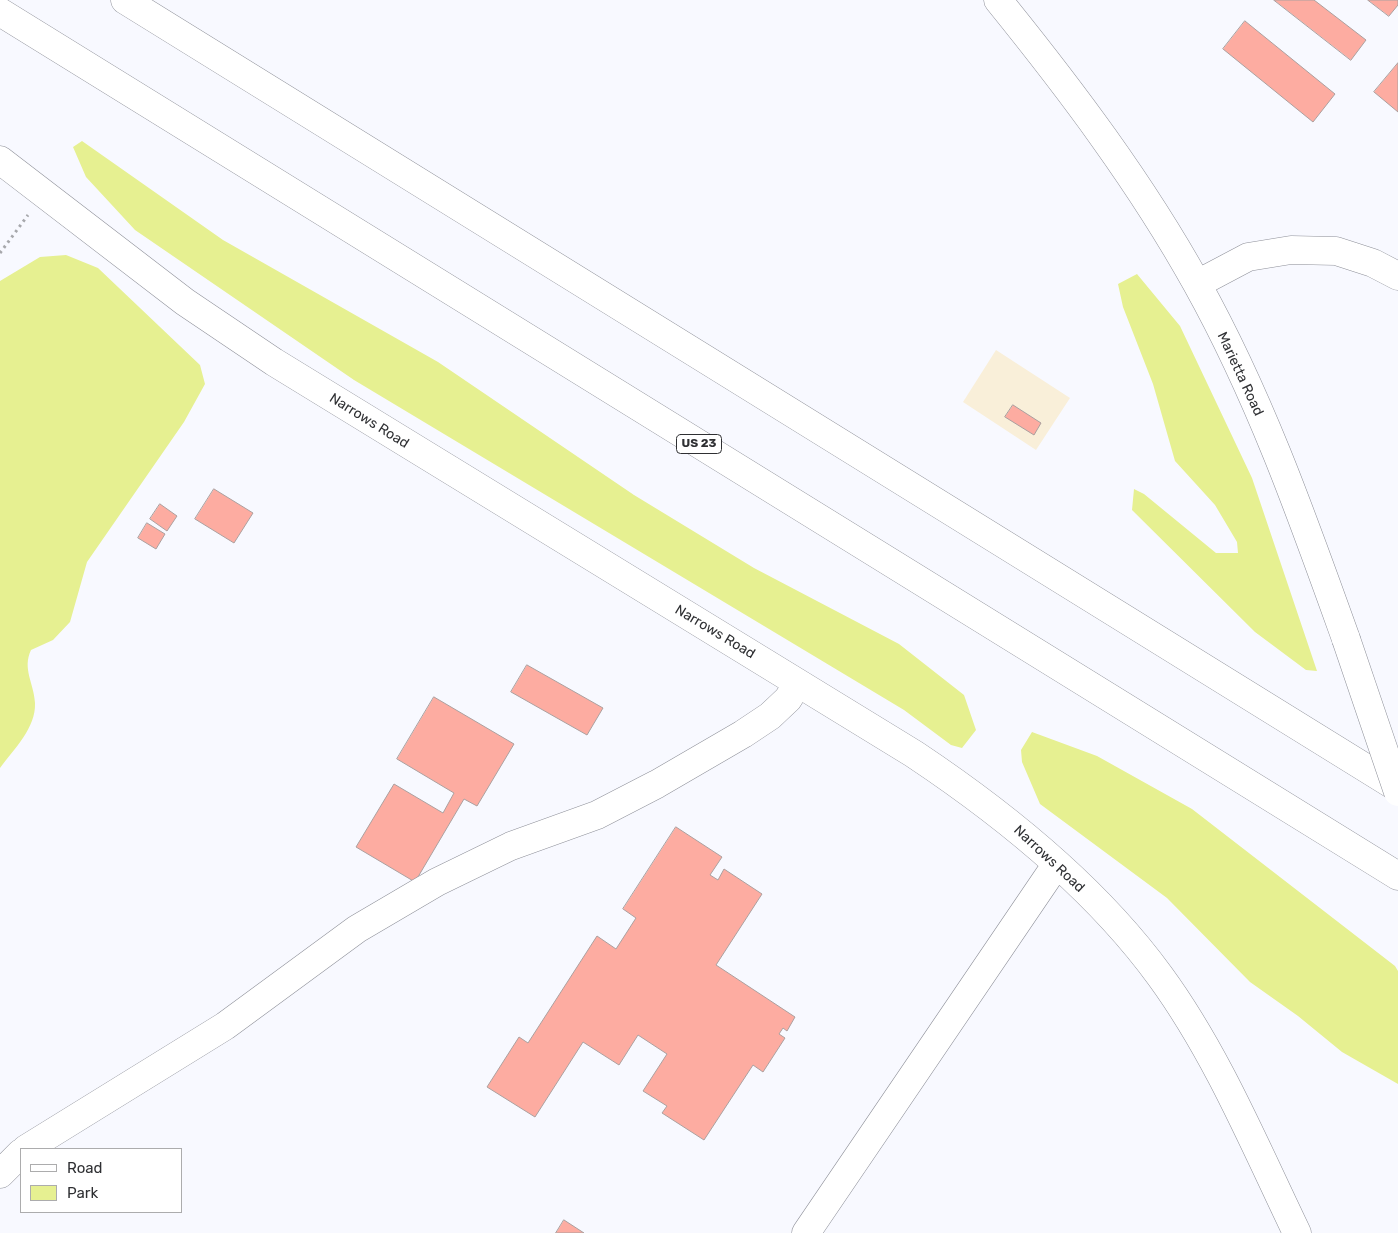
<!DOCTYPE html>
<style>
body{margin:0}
#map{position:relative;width:1398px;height:1233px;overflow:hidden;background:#f8f9ff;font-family:Rubik,sans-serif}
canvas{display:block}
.legend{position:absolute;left:20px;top:1148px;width:162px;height:65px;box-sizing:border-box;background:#fff;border:1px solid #acacad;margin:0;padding:6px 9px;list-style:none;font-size:15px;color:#2f3033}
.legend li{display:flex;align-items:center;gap:10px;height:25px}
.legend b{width:25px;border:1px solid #acacad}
</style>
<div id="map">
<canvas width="1398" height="1233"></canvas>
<ul class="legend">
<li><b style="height:6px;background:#fff"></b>Road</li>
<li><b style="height:14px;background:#e6f091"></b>Park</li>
</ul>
</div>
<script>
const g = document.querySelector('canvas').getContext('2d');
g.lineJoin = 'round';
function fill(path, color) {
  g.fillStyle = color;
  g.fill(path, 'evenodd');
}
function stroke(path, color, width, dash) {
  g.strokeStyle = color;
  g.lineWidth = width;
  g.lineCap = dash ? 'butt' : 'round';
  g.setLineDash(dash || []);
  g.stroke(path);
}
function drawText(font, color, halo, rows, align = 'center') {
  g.font = font + ' Rubik,sans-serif';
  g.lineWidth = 5;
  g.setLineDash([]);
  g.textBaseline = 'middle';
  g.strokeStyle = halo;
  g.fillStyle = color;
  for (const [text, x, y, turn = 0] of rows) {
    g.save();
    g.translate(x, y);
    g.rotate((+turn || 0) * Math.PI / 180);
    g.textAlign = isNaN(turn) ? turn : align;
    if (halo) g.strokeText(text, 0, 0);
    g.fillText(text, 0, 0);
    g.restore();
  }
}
fill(new Path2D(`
 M996,350L1070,398L1036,450L963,402Z`), '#f9efd9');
fill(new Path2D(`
 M82,141L223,240L438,362L634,495L754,568L899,644L964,695L976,730L962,748L951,745L904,710L354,380L135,230L86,177L73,147Z
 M66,255L98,268L200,365L205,384L184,422L87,562L70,622L53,640L31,650C22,669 34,683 35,703C36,728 14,749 0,768V281L40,257Z
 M1137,274L1180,326L1252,478L1317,671L1306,670L1255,632L1132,510L1134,489L1144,494L1216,553H1238L1237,542L1215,505L1175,461L1153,384L1123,307L1118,284Z
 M1032,732L1097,756L1192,809L1395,966L1398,971V1084L1342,1052L1298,1016L1250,982L1167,898L1040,804L1022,762L1021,750Z`), '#e6f091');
const building = new Path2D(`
 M1274,0H1314L1366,40L1351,60Z
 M1368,0H1398V5L1389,16Z
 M1245,21L1335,94L1313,122L1223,49Z
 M1398,63V112L1374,92Z
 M1013,405L1041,423L1034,435L1005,417Z
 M214,489L253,513L234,543L195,519Z
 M160,504L177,516L167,531L150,519Z
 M147,523L165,534L156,549L138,538Z
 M527,665L603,708L587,735L511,692Z
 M434,697L514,744L477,806L464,799L415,882L356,847L394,784L443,813L454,793L397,759Z
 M676,827L722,857L710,875L718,880L724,869L762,894L716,965L795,1017L787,1031L783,1028L779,1034L785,1038L763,1072L753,1065L704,1140L662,1113L667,1106L643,1091L667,1054L638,1035L619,1065L583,1042L535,1117L487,1087L519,1037L528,1043L597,936L616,949L636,918L623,909Z
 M564,1220L584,1233H556Z`);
fill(building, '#fdaca1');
stroke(building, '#aba09f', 1);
const minor = new Path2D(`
 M998,0C1070,89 1141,183 1197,284C1260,397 1303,519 1346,639
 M0,160L185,302L274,362L914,754C1004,814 1096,888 1160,976C1217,1054 1255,1146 1297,1233
 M1197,284L1248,257L1291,250L1336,251L1373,263L1398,276
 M26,1149L225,1026L357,929L437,882L511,846L597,815L657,784L743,734L770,716L788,699L798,683
 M0,1174L21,1153
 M806,1233L1056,865`);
const highway = new Path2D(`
 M125,0L1398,788
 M0,12L1398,876`);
stroke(minor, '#8e9099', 29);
stroke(highway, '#8e9099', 29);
stroke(new Path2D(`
 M0,253L28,215`), '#a7a8ac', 3, [2.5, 4]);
stroke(minor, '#fff', 28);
stroke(highway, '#fff', 28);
const minorBridge = new Path2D(`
 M1346,639L1398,792`);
stroke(minorBridge, '#8e9099', 29, []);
stroke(minorBridge, '#fff', 28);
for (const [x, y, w] of [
 [699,444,45]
]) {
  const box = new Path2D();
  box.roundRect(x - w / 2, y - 9.5, w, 19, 4);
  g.fillStyle = '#fff';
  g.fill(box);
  stroke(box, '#2f3033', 1);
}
drawText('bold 12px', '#2f3033', null, [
 ["US 23",699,444]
]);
drawText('14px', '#2f3033', '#fff', [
 ["Marietta Road",1240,374,65],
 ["Narrows Road",369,421,32],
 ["Narrows Road",715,632,31],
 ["Narrows Road",1049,859,43]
]);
</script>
